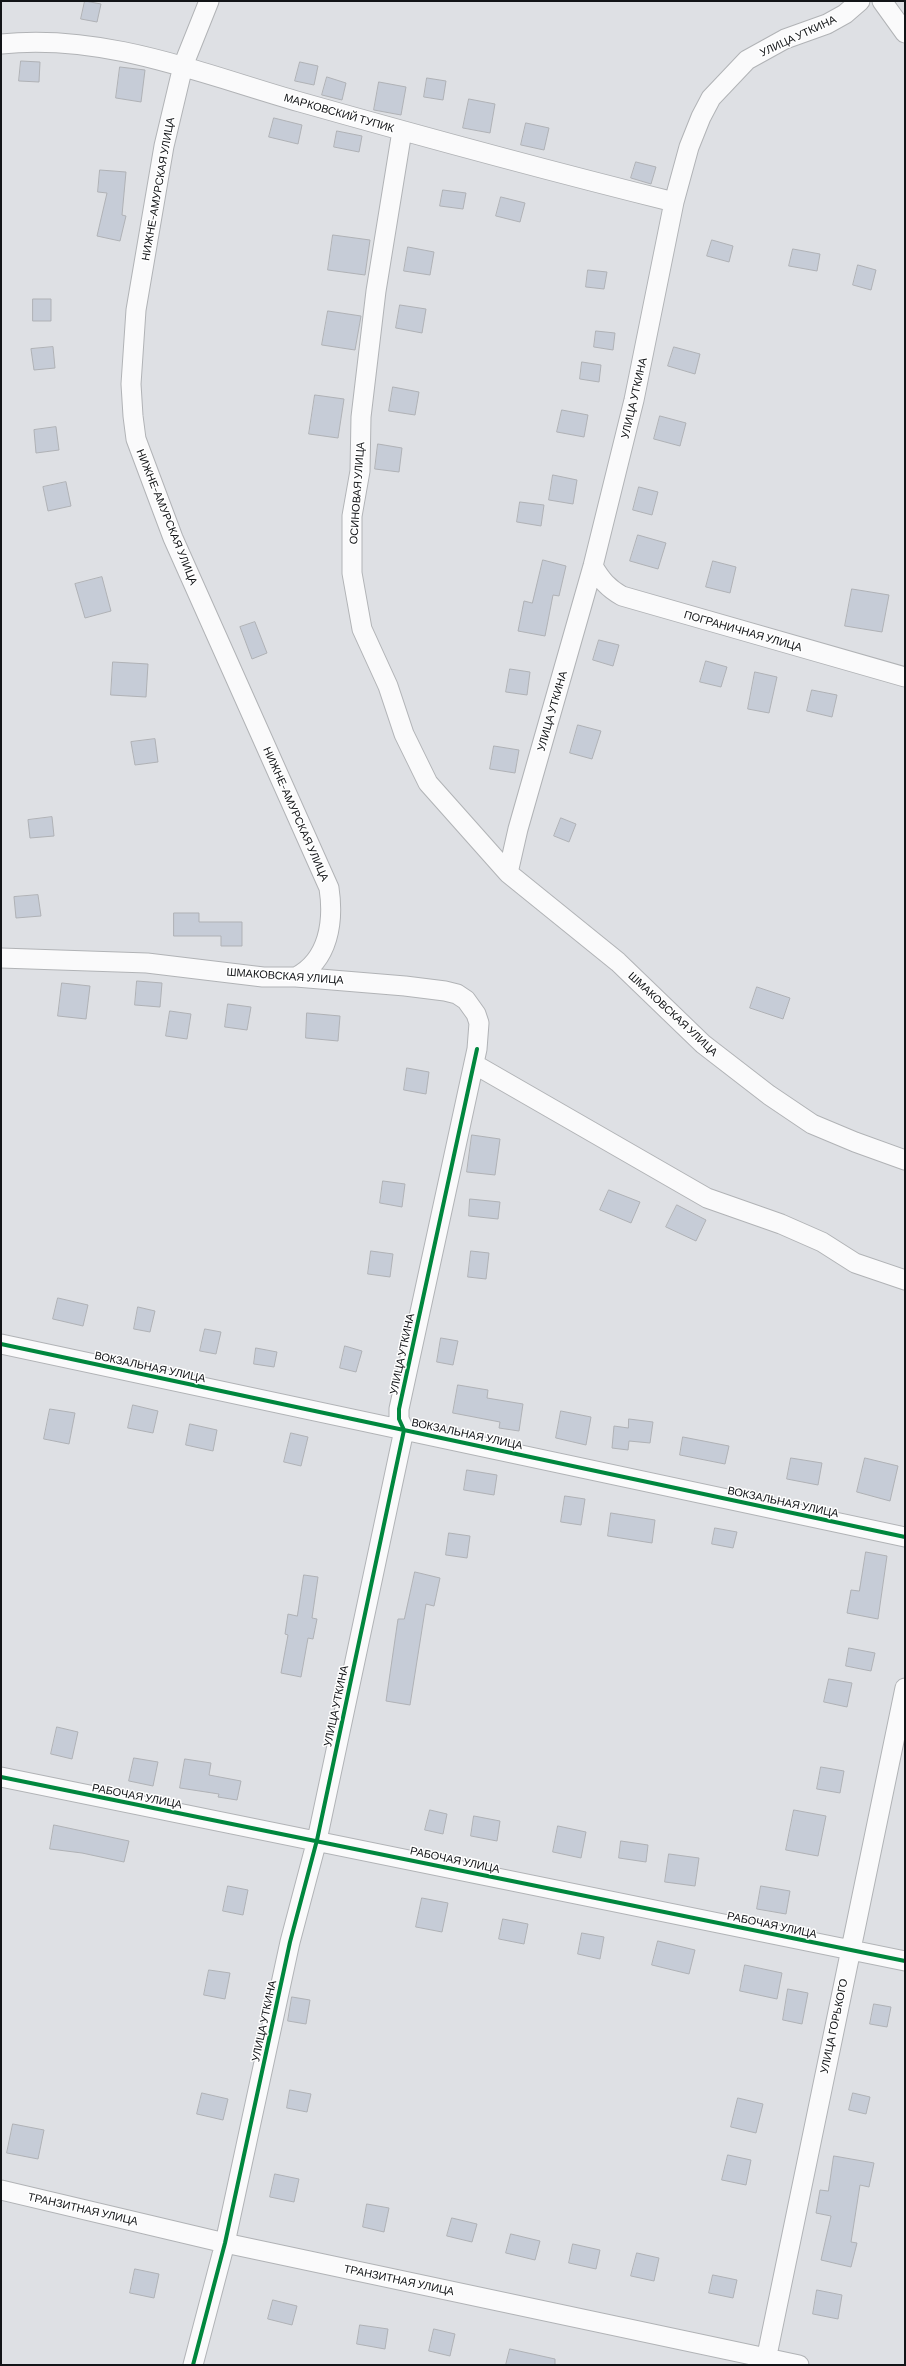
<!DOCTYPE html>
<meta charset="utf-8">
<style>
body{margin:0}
#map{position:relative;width:906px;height:2366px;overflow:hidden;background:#dee0e4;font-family:Barlow,sans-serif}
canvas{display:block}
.frame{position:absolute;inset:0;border:2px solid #121417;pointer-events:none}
</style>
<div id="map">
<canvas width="906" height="2366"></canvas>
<div class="frame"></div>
</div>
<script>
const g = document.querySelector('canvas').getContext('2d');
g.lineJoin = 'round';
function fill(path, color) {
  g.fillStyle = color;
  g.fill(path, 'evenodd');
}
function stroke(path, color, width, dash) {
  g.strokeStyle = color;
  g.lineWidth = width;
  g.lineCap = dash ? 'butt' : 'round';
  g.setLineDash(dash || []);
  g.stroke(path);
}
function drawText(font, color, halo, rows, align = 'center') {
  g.font = font + ' Barlow,sans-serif';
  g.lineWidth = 3;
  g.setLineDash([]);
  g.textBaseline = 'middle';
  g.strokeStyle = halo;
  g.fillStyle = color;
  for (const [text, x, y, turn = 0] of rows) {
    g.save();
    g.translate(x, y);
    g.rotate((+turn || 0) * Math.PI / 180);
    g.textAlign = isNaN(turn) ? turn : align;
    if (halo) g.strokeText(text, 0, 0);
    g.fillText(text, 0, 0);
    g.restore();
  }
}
const building = new Path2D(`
 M85,1L101,4L97,22L81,19Z
 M21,61L40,62L39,82L19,81Z
 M300,62L318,66L314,85L295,81Z
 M120,67L145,70L141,102L116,98Z
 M327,77L346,83L342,100L322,95Z
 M427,78L446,81L443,100L424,97Z
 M379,82L406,87L401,115L374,110Z
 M469,99L495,104L490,133L463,128Z
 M274,118L302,125L298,144L269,137Z
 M526,123L549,128L544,150L521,145Z
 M337,131L362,136L359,152L334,147Z
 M636,162L656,167L651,184L631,178Z
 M100,170L126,172L122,215L126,216L120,241L97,236L107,193L98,192Z
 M443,190L466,193L463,209L440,206Z
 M501,197L525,203L520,222L496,216Z
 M333,235L370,240L365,275L328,270Z
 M712,240L733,246L729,262L707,256Z
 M408,247L434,252L430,275L404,271Z
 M793,249L820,254L817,271L789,266Z
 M858,265L876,270L871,290L853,285Z
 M588,270L607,272L604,289L586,287Z
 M33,299H51V321H33Z
 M400,305L426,309L422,333L396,328Z
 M328,311L361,316L355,350L322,345Z
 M596,331L615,333L613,350L594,347Z
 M53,347L55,368L34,370L31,349Z
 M674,347L700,354L695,374L668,366Z
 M582,362L601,365L599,382L580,379Z
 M393,387L419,392L415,415L389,411Z
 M315,395L344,399L338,438L309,434Z
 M562,410L588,415L584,437L557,432Z
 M660,416L686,423L680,446L654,439Z
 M56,427L59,450L36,453L34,430Z
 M378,444L402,448L399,472L375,469Z
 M553,475L577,480L573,504L549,500Z
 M66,482L71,506L48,511L43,487Z
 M639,487L658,492L652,515L633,510Z
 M520,502L544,505L541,526L517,522Z
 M638,535L666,543L658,569L630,561Z
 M543,560L566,566L559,596L553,595L545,636L518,631L524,601L532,603Z
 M713,561L736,567L730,593L706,587Z
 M102,577L111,611L85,618L75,584Z
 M852,589L889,595L882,632L845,626Z
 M255,622L267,653L252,659L240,627Z
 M599,640L619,645L613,666L593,660Z
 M706,661L727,667L721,687L700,682Z
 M113,662L148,664L146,697L111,695Z
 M510,669L530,672L527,695L506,692Z
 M755,672L777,677L769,713L748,709Z
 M812,690L837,695L832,717L807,711Z
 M578,725L601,731L592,759L570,753Z
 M155,739L158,762L135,765L131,742Z
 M494,746L519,750L515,773L490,769Z
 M52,817L54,836L30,838L28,820Z
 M561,818L576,824L569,842L554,836Z
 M38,895L41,916L16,918L14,897Z
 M174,913H199V922H242V946H221V936H174Z
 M137,981L162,983L160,1007L135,1005Z
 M62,983L90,986L86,1019L58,1016Z
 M757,987L790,998L783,1019L750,1008Z
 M228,1004L251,1007L247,1030L225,1027Z
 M170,1011L191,1014L187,1039L166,1036Z
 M307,1013L340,1016L338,1041L306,1038Z
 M407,1068L429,1072L426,1094L404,1090Z
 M472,1135L500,1139L495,1175L467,1172Z
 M383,1181L405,1184L402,1207L380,1203Z
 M609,1190L640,1202L631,1223L600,1210Z
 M470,1199L500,1202L498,1219L469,1216Z
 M677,1205L706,1220L696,1241L666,1227Z
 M371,1251L393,1254L390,1277L368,1274Z
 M471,1251L489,1253L486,1279L468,1277Z
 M58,1298L88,1305L83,1326L53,1319Z
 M138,1307L155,1311L150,1332L134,1329Z
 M205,1329L221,1332L216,1354L200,1351Z
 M441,1338L458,1341L453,1365L437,1362Z
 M345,1346L362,1351L356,1372L340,1368Z
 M256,1348L277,1352L274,1367L254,1364Z
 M458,1385L488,1390L487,1398L523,1404L519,1431L499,1428L500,1422L453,1413Z
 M133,1405L158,1411L153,1433L128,1428Z
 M50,1409L75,1413L69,1444L44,1439Z
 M561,1411L591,1417L586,1445L556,1438Z
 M629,1419L653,1422L650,1443L629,1441L628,1450L612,1448L614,1426L628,1428Z
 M190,1424L217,1430L213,1451L186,1445Z
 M291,1433L308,1437L301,1466L284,1462Z
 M683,1437L729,1446L725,1464L680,1455Z
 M791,1458L822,1463L818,1485L787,1479Z
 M865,1458L898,1466L890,1501L857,1492Z
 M467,1470L497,1475L494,1495L464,1490Z
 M565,1496L585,1499L581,1525L561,1522Z
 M611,1513L655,1520L652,1543L608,1536Z
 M715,1528L737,1532L733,1548L712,1544Z
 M449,1533L470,1536L467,1558L446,1555Z
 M866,1552L887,1556L878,1619L847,1613L851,1590L859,1591Z
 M415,1572L440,1578L434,1606L426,1604L410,1705L386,1701L398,1619H404Z
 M304,1575L318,1577L312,1618L317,1619L313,1639L308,1638L301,1677L281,1673L288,1635L285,1634L288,1614L297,1616Z
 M849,1648L875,1653L871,1671L846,1666Z
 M829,1679L852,1683L847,1707L824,1702Z
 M57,1727L78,1732L72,1759L51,1754Z
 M134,1758L158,1762L153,1786L129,1781Z
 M185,1759L211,1763L209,1775L241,1781L237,1800L218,1797L219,1794L180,1788Z
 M821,1767L844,1771L840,1793L817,1789Z
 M430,1810L447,1814L443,1834L425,1830Z
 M794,1810L826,1816L818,1856L786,1850Z
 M474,1816L500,1821L497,1841L471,1836Z
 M54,1825L129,1841L124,1862L82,1853L50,1849Z
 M558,1826L586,1832L581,1858L553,1852Z
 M621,1841L648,1845L646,1862L619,1858Z
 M669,1854L699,1858L695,1886L665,1882Z
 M228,1886L248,1890L243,1915L223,1911Z
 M761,1886L790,1891L786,1914L757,1909Z
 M422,1898L448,1903L442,1932L416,1927Z
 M503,1919L528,1924L524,1944L499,1939Z
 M582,1933L604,1937L600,1959L578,1954Z
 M658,1941L695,1950L689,1974L652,1965Z
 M745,1965L782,1973L777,1999L740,1991Z
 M209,1970L230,1973L225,1999L204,1995Z
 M788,1989L808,1993L802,2024L783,2020Z
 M292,1997L310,2000L306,2024L288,2021Z
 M874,2004L891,2007L887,2027L870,2024Z
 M290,2090L311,2094L307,2112L287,2108Z
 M202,2093L228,2099L223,2120L197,2114Z
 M853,2093L870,2097L866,2114L849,2110Z
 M738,2098L763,2104L756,2133L731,2127Z
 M13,2124L44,2130L38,2159L7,2153Z
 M728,2155L751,2160L746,2185L722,2180Z
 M834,2156L874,2163L869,2187L860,2185L851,2242L857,2243L851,2267L821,2260L831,2216L816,2213L820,2190L828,2191Z
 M275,2174L299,2179L294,2202L270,2197Z
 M367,2204L389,2208L384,2232L363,2227Z
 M452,2218L477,2224L472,2242L447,2236Z
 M511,2234L540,2241L535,2260L506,2253Z
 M573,2244L600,2250L596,2269L569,2263Z
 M637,2253L659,2258L654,2281L631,2276Z
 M135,2269L159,2274L154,2298L130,2293Z
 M713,2275L737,2280L733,2298L709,2293Z
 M817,2290L842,2295L838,2319L813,2314Z
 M273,2300L297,2306L292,2325L268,2319Z
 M360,2325L388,2329L385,2349L357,2344Z
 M434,2329L455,2334L450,2356L429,2351Z
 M510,2349L555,2359V2365H506Z`);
fill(building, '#c6ccd7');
stroke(building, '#afb1b5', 1);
const minor = new Path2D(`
 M209,1L183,66L164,146L136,310L131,384L133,416L136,439L173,538L329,888C334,921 329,960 296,977
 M882,1L905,33
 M1,44C105,33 202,74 300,102C424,137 549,171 674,202
 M402,131L376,291L361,417L360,471L352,516V573L362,629L388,686L404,734L428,783L508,873L618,962L703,1044L769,1095L812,1124L855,1142L905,1160
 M593,566C601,580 608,588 622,596L905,677
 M508,873L518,829L593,566L634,400L674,202L689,147L701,117L711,98L747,60L785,39L827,24L845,14L860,1
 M1,958L147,963L263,977H296L405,986L445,991L457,994L466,1000L476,1014L479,1023L477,1049L399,1409V1419L404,1430L317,1840L290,1942L225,2243L193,2365
 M474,1064L707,1198L781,1224L822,1242L855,1263L905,1280
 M1,1344L905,1537
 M1,1777L905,1961
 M1,2190L225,2243L799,2365
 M765,2365L905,1688`);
stroke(minor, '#b1b3b6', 21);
stroke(minor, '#fafafb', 19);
stroke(new Path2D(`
 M1,1344L905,1537
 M1,1777L905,1961
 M193,2365L225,2243L290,1942L317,1840L404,1430L399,1419V1409L477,1049`), '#00873e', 4);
drawText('11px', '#121417', '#fff', [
 ["УЛИЦА УТКИНА",798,36,-25],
 ["МАРКОВСКИЙ ТУПИК",339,113,16],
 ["НИЖНЕ-АМУРСКАЯ УЛИЦА",158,189,-80],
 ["УЛИЦА УТКИНА",634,398,-77],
 ["ОСИНОВАЯ УЛИЦА",357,493,-86],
 ["НИЖНЕ-АМУРСКАЯ УЛИЦА",167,517,68],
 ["ПОГРАНИЧНАЯ УЛИЦА",743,631,16],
 ["УЛИЦА УТКИНА",552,711,-74],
 ["НИЖНЕ-АМУРСКАЯ УЛИЦА",296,814,66],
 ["ШМАКОВСКАЯ УЛИЦА",285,976,4],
 ["ШМАКОВСКАЯ УЛИЦА",673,1014,43],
 ["УЛИЦА УТКИНА",402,1354,-78],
 ["ВОКЗАЛЬНАЯ УЛИЦА",150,1367,12],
 ["ВОКЗАЛЬНАЯ УЛИЦА",467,1434,12],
 ["ВОКЗАЛЬНАЯ УЛИЦА",783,1502,12],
 ["УЛИЦА УТКИНА",336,1706,-78],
 ["РАБОЧАЯ УЛИЦА",137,1796,11],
 ["РАБОЧАЯ УЛИЦА",455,1860,12],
 ["РАБОЧАЯ УЛИЦА",772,1925,12],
 ["УЛИЦА УТКИНА",264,2021,-78],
 ["УЛИЦА ГОРЬКОГО",834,2026,-78],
 ["ТРАНЗИТНАЯ УЛИЦА",83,2209,13],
 ["ТРАНЗИТНАЯ УЛИЦА",399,2280,12]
]);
</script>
